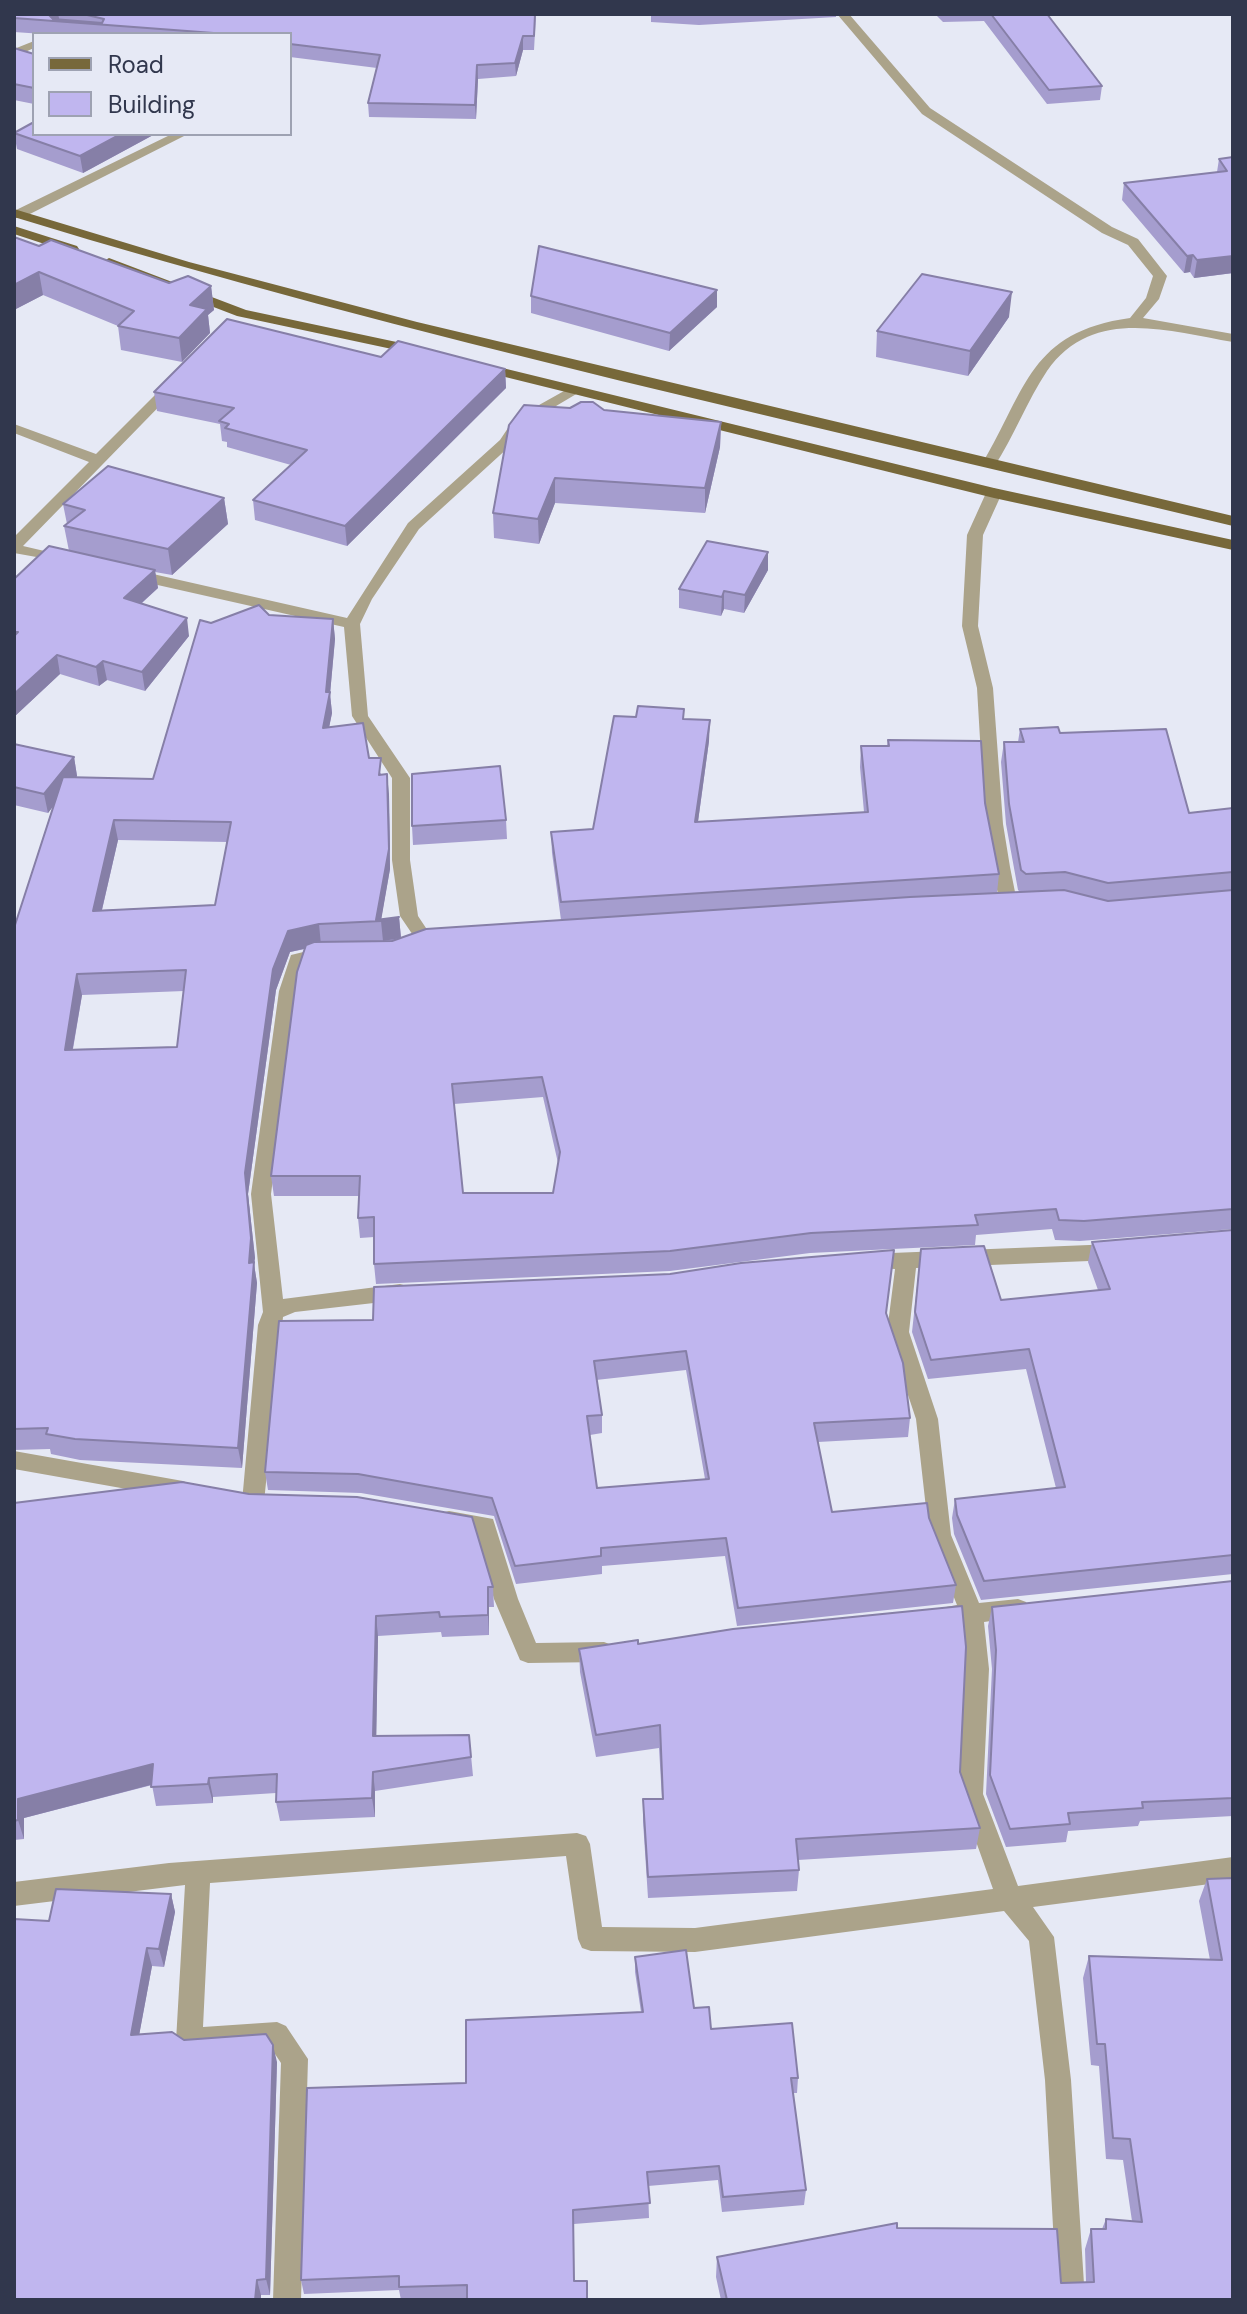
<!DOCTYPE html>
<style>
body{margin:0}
#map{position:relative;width:1247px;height:2314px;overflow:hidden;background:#e6e9f5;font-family:"DM Sans",sans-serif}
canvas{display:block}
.frame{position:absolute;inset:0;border:16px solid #31374d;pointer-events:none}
.legend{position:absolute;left:32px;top:32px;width:260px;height:104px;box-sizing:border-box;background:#e6e9f5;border:2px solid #9ea2b2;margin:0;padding:10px 14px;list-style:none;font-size:24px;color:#31374d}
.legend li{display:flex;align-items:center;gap:16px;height:40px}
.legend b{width:40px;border:2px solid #9ea2b2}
</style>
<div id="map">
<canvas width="1247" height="2314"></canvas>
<div class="frame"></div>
<ul class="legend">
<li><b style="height:10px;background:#77683a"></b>Road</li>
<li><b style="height:22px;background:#c0b6ef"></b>Building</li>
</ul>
</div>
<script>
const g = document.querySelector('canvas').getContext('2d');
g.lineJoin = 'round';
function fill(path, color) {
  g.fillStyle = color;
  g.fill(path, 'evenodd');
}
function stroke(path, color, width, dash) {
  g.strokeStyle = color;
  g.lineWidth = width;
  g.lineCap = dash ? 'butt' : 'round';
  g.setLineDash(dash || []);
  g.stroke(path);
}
fill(new Path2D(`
 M837,14H849L930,108L1112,227L1138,239L1167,276L1159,299L1143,318L1233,334V342C1168,331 1092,306 1047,371C1027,401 1014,436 994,467H984L982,464C1027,388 1030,332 1130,318L1146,298L1153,276L1128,245L1102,233L922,114Z
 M34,41V48L14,57V49Z
 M172,134H188L22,218H14V211Z
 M169,381L181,384L23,546L70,557V563L14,553V537L89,462L14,433V424L96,454Z
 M573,386L578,387V393L524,425L510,446L419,529L372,599L360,624L368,716L410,778V860L418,916L434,940L425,946L419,944L400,916L392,860V778L352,716L344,627L131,579L123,574L131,569L347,618L408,523L500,440L514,419Z
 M994,488L1002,493L983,535L978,626L993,688L1003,824L1010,867L1015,892L1029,905L1020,911L1014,909L998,894L992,867L985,824L977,688L962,626L967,535L986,493Z
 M328,946L337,952L335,956L306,963L297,991L271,1194L283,1299L400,1284L407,1286L411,1292L407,1298L400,1300L295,1312L283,1317L264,1502L261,1508L253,1511L245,1508L242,1502L258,1325L263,1312L251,1194L279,991L291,955Z
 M1114,1244L1121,1247L1124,1252L1121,1257L1114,1260L916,1268L909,1332L938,1419L951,1535L979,1603L1018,1599L1026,1602L1030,1609L1026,1616L984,1622L989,1669L983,1794L1018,1886L1233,1857V1881L1033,1907L1054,1937L1071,2080L1085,2300H1057L1045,2080L1029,1941L1004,1911L695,1952L591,1951L582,1948L578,1939L566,1856L210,1883L203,2027L277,2022L286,2026L308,2059L301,2300H273L281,2063L271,2048L189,2054L180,2050L176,2041L185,1885L14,1906V1882L169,1863L577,1833L586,1836L590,1844L602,1927L695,1928L993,1889L959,1794L965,1669L961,1625L938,1627L930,1624L926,1617L930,1610L957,1605L929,1535L916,1419L887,1332L895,1269L860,1267L857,1262L860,1257L867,1254Z
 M14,1451L183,1481L191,1484L194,1490L191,1496L183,1499L14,1469Z
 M449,1511L493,1519L518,1599L536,1643L604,1642L612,1645L616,1652L612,1659L604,1662L528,1663L520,1660L494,1599L476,1534L441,1527L438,1520L441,1513Z`), '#aba38a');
fill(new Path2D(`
 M14,209L189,262L417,322L1233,516V526C826,428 415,340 14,217Z
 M14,226L77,246L79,249L72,253L14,234Z
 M109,258L246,310L420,347L427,351L420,355L237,316L104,265L102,262Z
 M478,362L994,488L1233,540V550L994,498L473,369V363Z`), '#77683a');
fill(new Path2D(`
 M14,14H536L534,50H523L516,76L478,79L476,119L369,117L368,103L377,68L290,57V34H43L14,32Z
 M651,14H836V17L699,25L651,22Z
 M935,14H1047L1102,86L1100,100L1047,104L984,21L943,22Z
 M14,48L34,54V104L14,100Z
 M14,133L34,134H155L83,173L17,149Z
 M1233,157V273L1194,278L1190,272L1184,273L1122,200L1124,183L1217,172L1219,159Z
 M14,237L39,246L169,283L211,286L214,310L208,315L210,333L182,362L121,350L118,326L43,295L14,310Z
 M717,290V307L669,351L531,313V296Z
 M1009,317L968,376L876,357L877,331Z
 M381,357L505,369L506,388L347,546L255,520L253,500L291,465L227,447V442L222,441L220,424L157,411L154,392Z
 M604,410L721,422L720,447L705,513L555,503L539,544L494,538L493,513Z
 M224,498L228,524L172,575L155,572L158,588L142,603L189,636L145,691L107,680L99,686L60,674L14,717V579L69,551L64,526L67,524L63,504Z
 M768,552V570L744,613L724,609L721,616L679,608V589Z
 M269,615L333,619L335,639L330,694L332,713L329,727L369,758L382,775L389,795L390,869L381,919L399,917L401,938L561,920L552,853L551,832L593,829L684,719L709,741L698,822L864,812L860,767L861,746H887L888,740L985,803L999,874L997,893L1020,892L1018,890L1006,824L1001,762L1004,742H1018L1020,729L1060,733L1189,813L1233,808V1229L1080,1241L1055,1240L1052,1229L976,1235L975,1245L810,1253L670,1271L376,1284L374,1264V1237L360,1238L358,1218L359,1196H274L271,1176L305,949L290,952L276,990L248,1194L255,1258L254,1264L257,1283L242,1468L80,1460L51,1454L50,1449L14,1450V928L53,806L48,813L14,805V744L74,757L77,776L76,778L153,779L211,623ZM118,840L228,842L215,905L102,910ZM184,991L177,1047L73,1049L82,995ZM543,1097L558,1163L553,1193H463L454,1104Z
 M506,820L507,839L413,845L412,826Z
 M1233,1230V1574L981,1600L954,1534L952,1518L955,1499L1056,1488L1026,1369L928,1379L912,1332L921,1249L1001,1300L1098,1290L1088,1262L1092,1242Z
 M886,1313L910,1418L908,1437L818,1442L832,1512L929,1518L956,1585L953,1603L737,1626L725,1556L602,1566V1574L516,1584L494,1516L361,1493L268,1490L265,1472L279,1321ZM686,1370L705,1479L597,1488L590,1435L602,1433V1415L596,1380Z
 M14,1503L493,1587L494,1607H489V1635L442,1637L441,1632L378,1636L376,1736L469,1735L473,1776L375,1791V1817L280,1821L276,1802V1793L213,1797V1803L156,1806L152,1785L24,1818V1839L14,1840Z
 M1233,1581V1816L1140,1821L1138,1826L1068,1831L1066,1842L1006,1847L986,1794L992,1669L988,1626L992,1607Z
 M638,1644L960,1772L980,1828L976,1849L798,1860L799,1870L797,1891L648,1898L643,1821V1799H662L659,1748L596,1757L580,1672L579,1649Z
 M1233,1878V2300H721L716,2277L717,2257L897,2228L1061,2283L1086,2282L1085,2249L1091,2229H1102L1106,2219L1132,2221L1123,2160L1106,2159L1099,2066L1091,2065L1083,1978L1089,1956L1210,1960L1199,1901L1207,1879Z
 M171,1894L175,1912L164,1967L152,1966L139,2035L184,2040L277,2062L270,2295H261V2300H14L49,1921Z
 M635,1957L694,2008L711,2029L798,2078L797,2093H793L806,2190L804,2205L722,2212L718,2180L648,2186L649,2218L574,2224L467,2299L401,2300L399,2290L304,2294L301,2280L466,2083L641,2012L635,1972Z`), '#a59dce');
fill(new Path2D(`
 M48,14H58L60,22L49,21Z
 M523,36V50L516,76L515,63Z
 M477,65L478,79L476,119L475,105Z
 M121,134H155L83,173L80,156Z
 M1193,255L1190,272L1184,273L1187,256Z
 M1233,256V273L1194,278L1197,260Z
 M39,272L43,295L14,310V285Z
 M211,286L214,310L208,315L210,333L182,362L179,338L190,305Z
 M717,290V307L669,351L670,333Z
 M1012,292L1009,317L968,376L970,351Z
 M505,369L506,388L347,546L345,526Z
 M721,422L720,447L705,513V488Z
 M555,478V503L539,544L538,519Z
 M224,498L228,524L172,575L168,549Z
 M768,552V570L744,613L745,595Z
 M155,570L158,588L127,616L124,598Z
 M724,591V609L721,616L722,597Z
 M187,618L189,636L145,691L142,672Z
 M333,619L335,639L330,694L332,713L325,748L323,728Z
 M57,655L60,674L14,717V694Z
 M103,661L107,680L99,686L96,667Z
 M710,720L709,741L695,843V822Z
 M74,757L77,776L48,813L44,794Z
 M387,774L389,795L390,869L381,921H376Z
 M114,820L118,840L97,931L93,911Z
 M399,917L401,938L383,941L381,921Z
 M319,924L321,945L290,952L276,990L248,1194L255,1258L254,1264L257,1283L242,1468L238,1448L249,1263L245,1173L273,969L288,931Z
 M77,974L82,995L69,1070L65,1050Z
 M488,1587L489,1607V1635L488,1615Z
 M376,1616L378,1636L376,1755L373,1736Z
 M153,1764L158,1783L24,1818V1839L18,1820V1799Z
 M373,1772L375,1791V1817L372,1798Z
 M209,1778L213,1797V1803L208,1784Z
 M171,1894L175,1912L164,1967L159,1949Z
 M147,1948L152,1966L136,2052L131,2035Z
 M273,2045L277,2062L270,2295L266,2279Z
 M257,2280L261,2295V2300H255Z`), '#867fa7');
const building = new Path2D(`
 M14,14H48L53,19L102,23L104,19L83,14H535L534,36H523L515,63L477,65L475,105L368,103L380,55L290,44V34H227L14,18Z
 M991,14H1047L1102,86L1049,90Z
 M14,48L34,54V88L14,84Z
 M34,122V134H121L80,156L14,133Z
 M1233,157V256L1197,260L1193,255L1187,256L1124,183L1227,171L1219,159Z
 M14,237L39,246L51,240L169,283L188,276L211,286L190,305L207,309L179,338L118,326L134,311L39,272L14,285Z
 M539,246L717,290L670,333L531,296Z
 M922,274L1012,292L970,351L877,331Z
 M227,319L381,357L398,341L505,369L345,526L253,500L307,450L225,428L229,424L219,421L234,408L154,392Z
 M581,402H593L604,410L721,422L705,488L555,478L538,519L493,513L509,425L524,405L570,408Z
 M108,466L224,498L168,549L64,526L85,510L63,504Z
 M707,541L768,552L745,595L724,591L722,597L679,589Z
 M49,546L155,570L124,598L187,618L142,672L103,661L96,667L57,655L14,694V636L18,632H14V579Z
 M259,605L269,615L333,619L326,692H330L323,728L363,723L369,758H381L379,775L387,774L389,849L376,920L399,917L381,921L319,924L288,931L273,969L245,1173L251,1238L249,1263L254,1262L238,1448L75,1439L46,1434L48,1428L14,1429V928L63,777L153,779L200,620L211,623ZM114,820L231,822L215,905L93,911ZM186,970L177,1047L65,1050L77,974Z
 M638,706L684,709L683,719L710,720L695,822L868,812L861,746H889L888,740L981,741L985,803L999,874L561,902L551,832L593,829L614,716L636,717Z
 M1058,727L1060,733L1166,729L1189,813L1233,808V872L1108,883L1065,872L1026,874L1021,870L1009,804L1004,742H1024L1020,729Z
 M14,744L74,757L44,794L14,787Z
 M500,766L506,820L412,826V774Z
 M1064,890L1108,901L1233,890V1209L1084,1221L1059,1220L1056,1209L975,1215L978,1225L811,1233L670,1251L374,1264V1217L358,1218L360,1176H271L297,972L306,945L314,942L392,941L426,929L910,897ZM542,1077L560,1152L553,1193H463L452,1084Z
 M1233,1230V1555L984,1581L957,1515L955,1499L1065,1487L1029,1349L931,1360L915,1312L921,1249L984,1246L1001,1300L1110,1289L1092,1242Z
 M894,1250L886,1313L903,1363L910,1418L814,1423L832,1512L927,1503L929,1518L956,1585L738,1608L726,1538L601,1548V1556L515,1566L492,1498L358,1474L265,1472L279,1321L373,1320L374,1287L670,1274L741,1263ZM686,1351L709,1479L597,1488L587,1416L602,1415L594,1361Z
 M182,1482L249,1494L357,1497L472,1517L493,1587H488V1615L440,1617L439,1612L376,1616L373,1736L469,1735L471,1757L373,1772L372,1798L276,1802L277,1774L209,1778L208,1784L151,1787L153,1764L18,1799V1820L14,1821V1503Z
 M1233,1581V1798L1142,1802L1143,1808L1068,1813L1070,1824L1010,1829L990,1775L996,1650L992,1607Z
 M962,1606L966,1647L960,1772L980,1828L796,1839L799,1870L648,1877L643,1799H663L660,1725L596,1735L579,1649L638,1640V1644L733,1629Z
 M1233,1878V2300H727L717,2257L897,2223V2228L1057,2229L1061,2283L1094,2282L1091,2229H1106V2219L1142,2222L1130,2139L1113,2138L1105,2044H1097L1089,1956L1222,1960L1207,1879Z
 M56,1889L171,1894L159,1949L147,1948L131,2035L172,2032L184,2040L266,2034L273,2045L266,2279L257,2280L255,2300H14V1919L49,1921Z
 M686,1950L694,2008L709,2007L711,2029L792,2023L798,2078H791L806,2190L723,2197L719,2166L647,2172L650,2203L573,2210L574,2281H587V2300H467V2285L399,2287V2276L301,2280L307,2088L466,2083V2020L643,2012L635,1957Z`);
fill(building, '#c0b6ef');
stroke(building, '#867fa7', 2);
</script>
